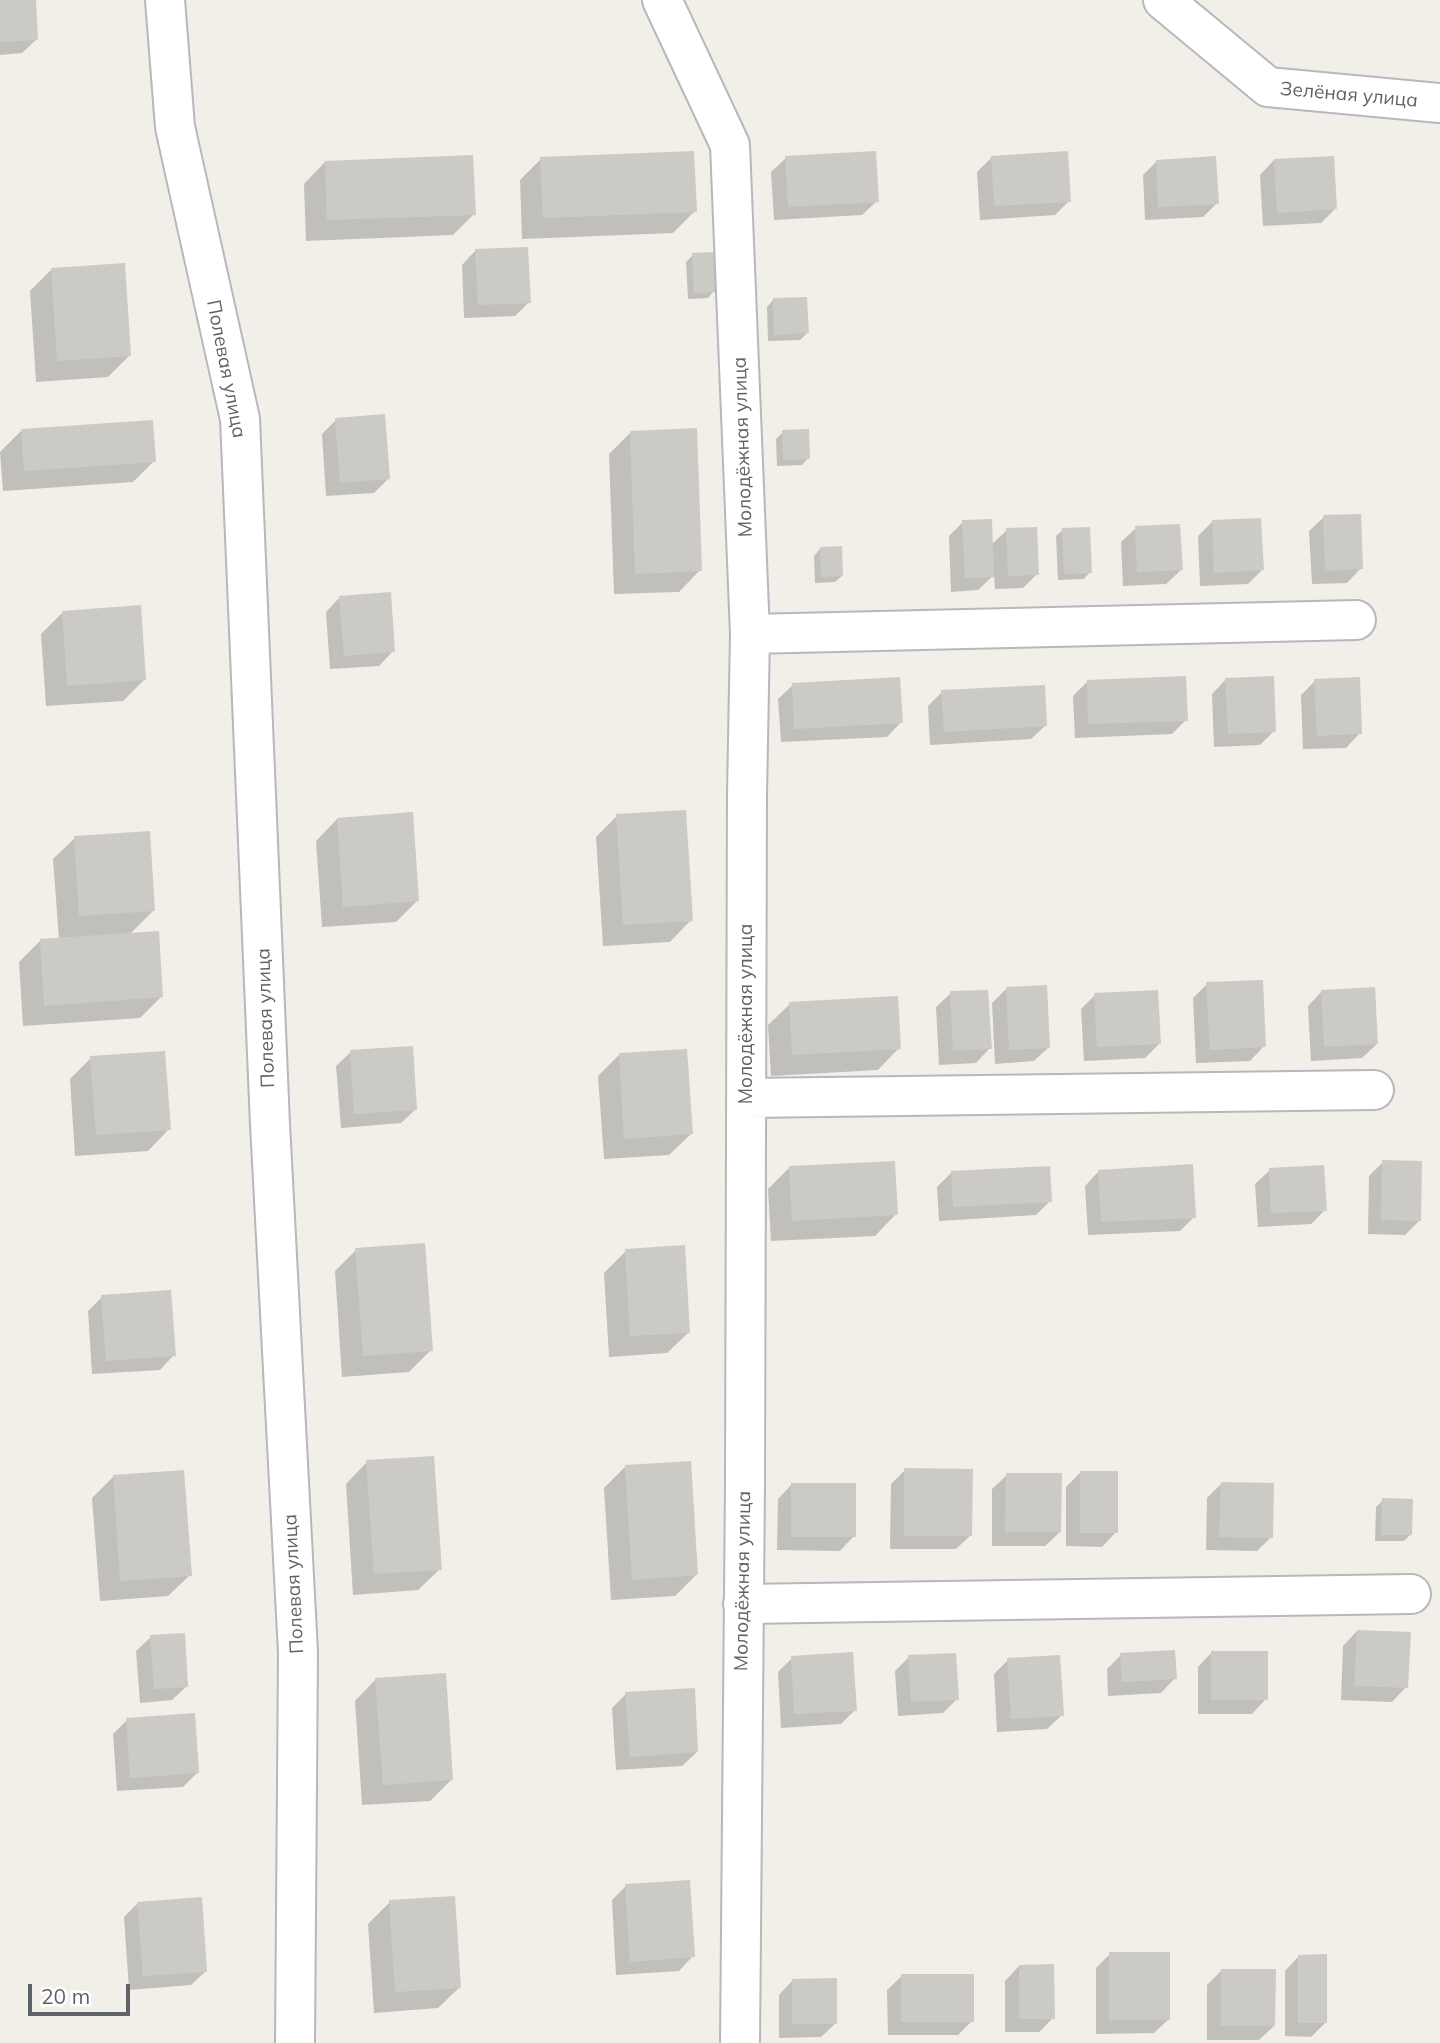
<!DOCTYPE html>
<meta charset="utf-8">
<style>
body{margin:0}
#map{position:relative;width:1440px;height:2043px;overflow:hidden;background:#f1efe8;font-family:Mulish,sans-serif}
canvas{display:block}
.scale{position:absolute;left:28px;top:1984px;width:102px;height:32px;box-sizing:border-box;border:4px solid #5f6368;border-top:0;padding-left:9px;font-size:21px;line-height:24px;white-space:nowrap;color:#5f6368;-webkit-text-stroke:5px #fff;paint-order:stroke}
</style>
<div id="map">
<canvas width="1440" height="2043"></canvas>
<div class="scale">20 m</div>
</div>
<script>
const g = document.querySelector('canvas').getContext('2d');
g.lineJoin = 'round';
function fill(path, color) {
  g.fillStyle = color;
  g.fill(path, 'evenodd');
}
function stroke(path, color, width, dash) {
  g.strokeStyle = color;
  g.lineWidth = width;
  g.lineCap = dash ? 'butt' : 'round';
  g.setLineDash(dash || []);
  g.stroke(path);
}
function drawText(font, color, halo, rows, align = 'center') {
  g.font = font + ' Mulish,sans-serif';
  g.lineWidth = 6;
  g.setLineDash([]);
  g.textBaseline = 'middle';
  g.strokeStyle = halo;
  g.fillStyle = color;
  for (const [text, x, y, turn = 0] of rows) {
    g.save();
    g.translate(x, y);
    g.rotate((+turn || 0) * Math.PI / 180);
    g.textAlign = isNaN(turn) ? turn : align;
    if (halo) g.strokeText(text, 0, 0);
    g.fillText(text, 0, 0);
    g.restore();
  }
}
fill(new Path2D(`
 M0,0H34L37,39L22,53L0,55Z
 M992,157L1069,201L1055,215L980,220L977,172Z
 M786,158L877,201L862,215L774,220L771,172Z
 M541,159L695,211L673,233L522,239L520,180Z
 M1274,160L1335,209L1321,223L1263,226L1260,175Z
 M1157,161L1217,203L1203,217L1145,220L1143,175Z
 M325,162L474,214L453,235L306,241L304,184Z
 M476,250L529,302L515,316L464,318L462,265Z
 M693,255L714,291L708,298L688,299L686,262Z
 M51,270L130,355L108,377L36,382L30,291Z
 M773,300L807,333L800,340L768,341L767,307Z
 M336,420L388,479L374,493L326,496L322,434Z
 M21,431L154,461L133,482L3,491L0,452Z
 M783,432L808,458L802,465L777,466L776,439Z
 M630,433L700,570L679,592L614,594L609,454Z
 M1324,517L1361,568L1347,583L1312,584L1309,531Z
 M963,522L991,545L1007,530L1037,574L1023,588L995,589L994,575L978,590L951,592L949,536Z
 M1212,522L1262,570L1248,584L1200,586L1198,536Z
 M1136,528L1181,570L1166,584L1123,586L1121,542Z
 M1063,530L1090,572L1084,579L1058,580L1056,536Z
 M820,549L842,576L835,582L815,583L814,556Z
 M340,597L393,651L379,666L330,669L326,612Z
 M63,612L144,680L123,701L46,706L41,634Z
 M1226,679L1274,731L1260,745L1214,747L1212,694Z
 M1315,681L1360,733L1346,748L1303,749L1301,695Z
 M1087,682L1186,720L1172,734L1075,738L1073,696Z
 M793,685L901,722L887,737L781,742L778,699Z
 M942,692L1046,725L1031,739L930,745L928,706Z
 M617,816L691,920L670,942L603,946L596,837Z
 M337,819L417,901L396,922L322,927L316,841Z
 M75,838L154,910L129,935L161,997L140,1018L23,1026L19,962L40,941L59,940L53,859Z
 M1207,984L1264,1046L1250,1061L1196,1063L1193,998Z
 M1006,989L1049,1047L1034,1061L995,1064L992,1003Z
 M1322,991L1377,1044L1362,1058L1311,1061L1308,1006Z
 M951,993L990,1048L976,1063L939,1065L936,1007Z
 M1095,995L1160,1043L1145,1058L1084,1061L1081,1009Z
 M790,1004L899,1048L878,1070L771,1076L768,1025Z
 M351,1052L416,1109L401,1123L341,1128L336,1066Z
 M619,1055L691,1134L669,1155L604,1159L598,1076Z
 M91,1058L169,1129L148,1151L75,1156L70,1079Z
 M1383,1162L1420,1220L1405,1235L1368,1234L1369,1176Z
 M790,1167L896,1214L875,1236L771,1241L768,1189Z
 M1270,1170L1325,1210L1311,1224L1258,1227L1255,1184Z
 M1099,1171L1194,1217L1180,1231L1088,1235L1085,1186Z
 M951,1173L1050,1201L1036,1215L939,1221L937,1187Z
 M356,1250L431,1350L409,1372L342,1377L335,1271Z
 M626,1251L689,1332L667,1353L609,1357L604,1273Z
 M102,1297L174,1355L160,1370L92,1374L88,1311Z
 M367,1462L440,1569L418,1590L353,1595L346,1484Z
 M625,1467L697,1574L675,1596L611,1600L604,1488Z
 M905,1470L971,1535L956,1549H890L891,1484Z
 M1080,1473L1116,1532L1102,1547L1066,1546V1487Z
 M1007,1475L1060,1532L1045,1546H992V1489Z
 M114,1476L190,1575L168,1596L100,1601L92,1498Z
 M792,1484L854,1536L840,1551L777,1550L778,1499Z
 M1221,1484L1271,1537L1257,1551L1206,1550L1207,1498Z
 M1383,1500L1410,1535L1404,1541H1375L1376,1507Z
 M1357,1631L1406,1687L1392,1702L1341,1700L1343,1646Z
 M151,1637L187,1686L172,1700L140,1703L136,1651Z
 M1212,1652L1266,1699L1252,1714H1198V1667Z
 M1121,1655L1175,1678L1161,1693L1108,1696L1107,1669Z
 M909,1657L957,1699L943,1713L898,1716L895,1671Z
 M792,1658L855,1710L841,1724L781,1728L778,1672Z
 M1008,1660L1062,1715L1047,1729L997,1732L994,1674Z
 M376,1679L452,1779L430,1801L362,1805L355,1701Z
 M626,1694L697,1752L682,1766L616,1770L612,1708Z
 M127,1720L197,1773L183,1787L117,1791L113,1734Z
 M626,1886L693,1956L679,1971L616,1975L612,1900Z
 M390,1902L460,1987L438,2008L374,2013L368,1924Z
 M138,1903L206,1971L191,1985L129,1990L124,1917Z
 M1110,1954L1169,2019L1154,2033L1096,2034V1968Z
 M1299,1956L1326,2022L1311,2037L1285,2036V1971Z
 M1019,1966L1053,2018L1039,2032H1005V1981Z
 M1221,1971L1274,2026L1259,2040H1207V1985Z
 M902,1976L972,2021L958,2035H888L887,1990Z
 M793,1980L836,2023L821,2037L779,2038V1995Z`), '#0003');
fill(new Path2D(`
 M0,0H36L38,40L0,42Z
 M694,151L697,212L543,218L540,157Z
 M876,151L879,202L788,207L785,156Z
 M1068,151L1071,202L994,206L991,156Z
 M473,155L476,215L327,220L325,161Z
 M1216,156L1219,204L1158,207L1156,160Z
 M1334,156L1337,209L1277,213L1274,159Z
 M528,247L531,303L478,305L475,249Z
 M715,252L716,292L694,293L692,253Z
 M125,263L131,356L57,361L51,268Z
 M807,297L809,333L774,335L773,298Z
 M385,414L390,479L340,483L335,418Z
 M153,420L156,462L24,471L21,429Z
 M697,428L702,571L635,574L630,431Z
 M809,429L810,459L783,460L782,430Z
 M1361,514L1363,569L1325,571L1323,515Z
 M1261,518L1264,570L1214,573L1212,520Z
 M992,519L994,577L965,578L962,520Z
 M1180,524L1183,570L1137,572L1135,526Z
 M1037,527L1039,575L1008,576L1006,528Z
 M1090,527L1092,573L1064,574L1062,528Z
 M842,546L843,576L821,577L820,547Z
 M391,592L395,652L344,656L339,596Z
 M141,605L146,680L67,686L62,611Z
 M1186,676L1188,721L1088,724L1087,680Z
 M1274,676L1276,732L1228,734L1225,678Z
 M900,677L903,723L794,729L792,683Z
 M1360,677L1362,734L1317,736L1314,679Z
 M1045,685L1047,726L944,732L941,690Z
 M686,810L693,921L623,925L616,814Z
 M413,812L419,901L343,907L337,818Z
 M150,831L155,911L79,916L74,836Z
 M159,931L163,997L44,1006L40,939Z
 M1263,980L1266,1047L1210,1050L1206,982Z
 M1047,985L1050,1048L1009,1050L1006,987Z
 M1375,987L1378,1044L1324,1047L1321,990Z
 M988,990L992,1049L953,1051L950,991Z
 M1158,990L1161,1044L1097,1047L1094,993Z
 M898,996L901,1049L792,1055L789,1002Z
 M413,1046L417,1110L354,1114L350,1050Z
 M687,1049L693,1134L624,1139L619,1053Z
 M165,1051L171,1130L96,1135L90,1056Z
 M1382,1160L1422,1161L1421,1221L1381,1220Z
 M895,1161L898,1215L792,1221L789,1166Z
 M1193,1164L1196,1218L1101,1222L1098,1170Z
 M1324,1165L1327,1211L1271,1213L1269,1168Z
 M1050,1166L1052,1202L953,1207L951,1171Z
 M425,1243L433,1351L363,1356L355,1248Z
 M685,1245L690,1333L630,1336L625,1249Z
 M171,1290L176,1356L106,1361L101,1295Z
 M434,1456L442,1570L374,1574L366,1460Z
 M691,1461L698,1575L632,1580L625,1465Z
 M904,1468L973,1469L972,1536H904Z
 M184,1470L192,1576L120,1581L113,1475Z
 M1080,1471H1118V1533H1080Z
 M1006,1473H1062L1061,1532H1005Z
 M1221,1482L1274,1483L1273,1538L1219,1537Z
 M791,1483H856V1537H791Z
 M1382,1498L1413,1499L1412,1535H1381Z
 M1357,1630L1411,1632L1408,1688L1354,1686Z
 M185,1633L188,1687L154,1689L150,1635Z
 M1175,1650L1177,1679L1122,1682L1120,1653Z
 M1211,1651H1268V1700H1211Z
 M853,1652L857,1711L794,1714L791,1656Z
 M956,1653L959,1700L911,1702L908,1655Z
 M1060,1655L1064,1716L1011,1719L1007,1658Z
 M446,1673L453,1780L383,1785L375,1678Z
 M695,1688L698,1752L630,1757L625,1692Z
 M195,1713L199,1773L130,1778L126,1718Z
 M690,1880L695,1957L630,1962L625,1884Z
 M455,1896L461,1988L395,1992L389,1900Z
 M202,1897L207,1972L143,1976L137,1902Z
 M1109,1952H1170V2020H1109Z
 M1327,1954V2023H1298V1955Z
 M1054,1964L1055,2019H1019V1965Z
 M1221,1969H1276L1275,2026H1221Z
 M901,1974H974V2022H901Z
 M837,1978V2024H792V1979Z`), '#cccac5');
const street = new Path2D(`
 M165,0L175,127L240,419L270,1124L298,1652L295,2043
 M662,0L730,145L750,634L747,794L745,1482L740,2043
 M1163,0L1268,87L1440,103
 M750,634L1356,620
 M746,1098L1374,1090
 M743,1604L1411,1594`);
stroke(street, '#b5b8bc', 42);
stroke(street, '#fff', 38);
drawText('19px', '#5f6368', '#fff', [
 ["Зелёная улица",1349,95,5],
 ["Полевая улица",226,369,79],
 ["Молодёжная улица",743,447,-92],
 ["Молодёжная улица",746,1014,-90],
 ["Полевая улица",266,1018,-92],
 ["Молодёжная улица",743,1581,-89],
 ["Полевая улица",294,1584,-93]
]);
</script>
